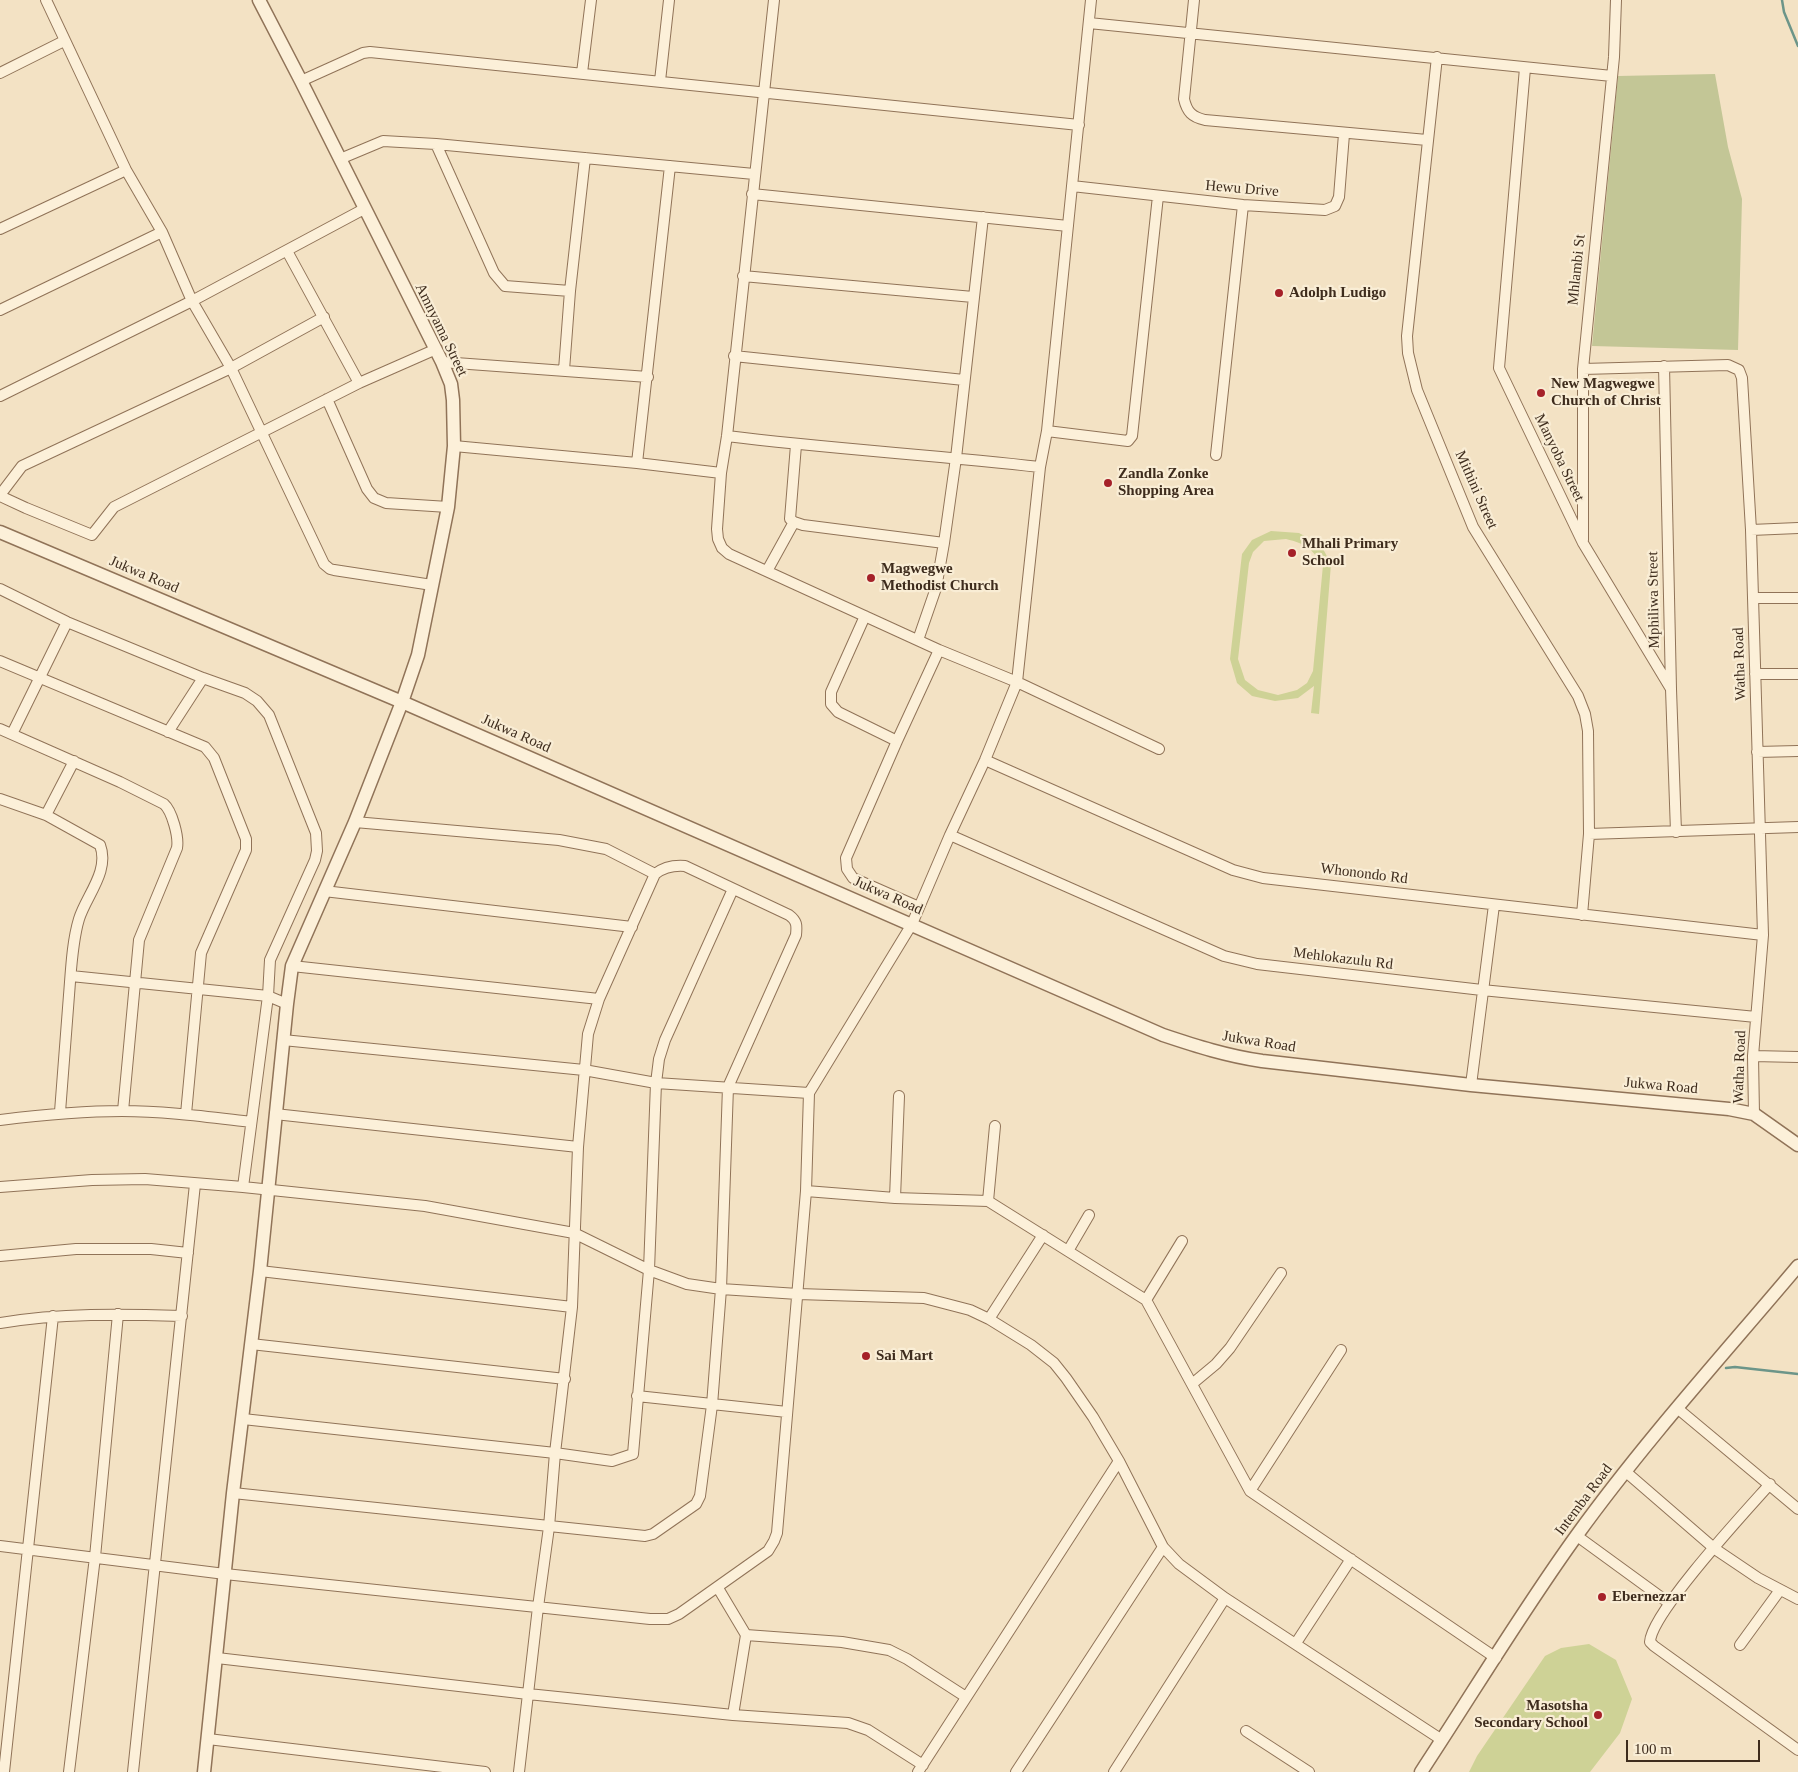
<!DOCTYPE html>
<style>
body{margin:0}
#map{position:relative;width:1798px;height:1772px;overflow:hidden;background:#f3e2c4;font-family:"Times New Roman",serif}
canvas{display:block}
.scale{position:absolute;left:1626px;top:1740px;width:134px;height:22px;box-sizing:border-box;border:2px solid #3e2c1d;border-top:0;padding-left:6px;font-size:15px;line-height:18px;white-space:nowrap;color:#3e2c1d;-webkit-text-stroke:4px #f9edd5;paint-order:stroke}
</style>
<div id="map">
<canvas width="1798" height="1772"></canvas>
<div class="scale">100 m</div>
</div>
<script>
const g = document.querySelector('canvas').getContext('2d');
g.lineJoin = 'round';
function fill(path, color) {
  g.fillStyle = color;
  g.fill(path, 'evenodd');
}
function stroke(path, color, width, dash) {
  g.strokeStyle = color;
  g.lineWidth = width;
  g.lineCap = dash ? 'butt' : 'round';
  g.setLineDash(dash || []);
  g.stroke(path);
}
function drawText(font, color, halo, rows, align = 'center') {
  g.font = font + ' "Times New Roman",serif';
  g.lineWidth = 4.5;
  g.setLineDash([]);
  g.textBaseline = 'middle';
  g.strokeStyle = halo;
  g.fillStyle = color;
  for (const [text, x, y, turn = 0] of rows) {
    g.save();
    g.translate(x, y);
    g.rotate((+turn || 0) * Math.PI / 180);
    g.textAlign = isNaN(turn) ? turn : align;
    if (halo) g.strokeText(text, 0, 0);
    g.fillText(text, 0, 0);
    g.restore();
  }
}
fill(new Path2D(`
 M1271,531L1299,533L1321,545L1331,564L1319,714L1311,713L1314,686L1298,698L1275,701L1252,696L1237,683L1230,659L1242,554L1252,540ZM1286,539C1306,544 1311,548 1323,565L1313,671L1307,683L1297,690L1278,695L1258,690L1245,680L1238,659L1249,563L1253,552L1264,541Z
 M1589,1644L1616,1660L1632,1699L1620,1733L1590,1772H1469L1477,1756L1545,1656L1561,1648Z`), '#ced296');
fill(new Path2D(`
 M1715,74L1728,147L1742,199L1738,350L1592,346L1618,76Z`), '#c3c696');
stroke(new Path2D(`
 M1782,0L1784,12L1798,46
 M1726,1368L1735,1367L1798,1374`), '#6c9589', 2.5);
const minor = new Path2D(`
 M46,0L126,170L162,232L192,301L231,368L324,564L330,569L334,570L432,585
 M774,0L727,436L721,473L717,529L718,539L722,548L729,554L939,650L1017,682L1159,749
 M1194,0L1184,99C1187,112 1192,117 1205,120L1427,140
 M1089,23L1612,76
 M1437,57L1407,336L1408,353L1417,390L1473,527L1578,696L1585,714L1588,731L1589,834L1582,915
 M1525,68L1499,368L1583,543L1671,689
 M0,73L64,41
 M582,73L591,0
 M301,81L363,53L370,52L1079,125
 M660,81L669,0
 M436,144L494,273L505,286L570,291
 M340,159L383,141L436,144L754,174
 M1072,186L1243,205L1325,210L1335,206L1339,197L1344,134
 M752,194L1068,226
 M0,229L126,170
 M287,251L359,383
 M743,276L973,297
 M0,310L162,232
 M734,356L964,380
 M442,362L648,377
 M1664,366L1671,689L1676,832
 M1583,369L1728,365L1739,370L1742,378L1751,530L1763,935L1753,1056L1754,1114
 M564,370L570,291L585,158
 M0,396L192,301L364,209
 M327,399L367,489L374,498L386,503L448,507
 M1047,431L1128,441L1132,436L1158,196
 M727,436C831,449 936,455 1040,467
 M796,445L790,519L794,522L803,525L944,543
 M454,446L637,463L721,473
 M1216,455L1243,205
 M637,463L670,166
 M0,495L22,466L231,368L324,317
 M0,496L26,508L92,535L114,507L359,383L434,350
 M1751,530L1798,528
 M1583,540V369L1614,57L1616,0
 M767,571L794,522
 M0,589L67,622L203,678L245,693L257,701L269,715L316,833L317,851L315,860L270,960L268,996L243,1187
 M1753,598H1798
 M865,616L831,692V704L838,712L897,741
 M918,640L936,588L944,543L956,458L983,217
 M0,661L205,747L214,758L246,839V850L201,953L186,1114
 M1755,674H1798
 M0,729L120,782L164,804C172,811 179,837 177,848L139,940L123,1111
 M168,732L203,678
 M12,734L67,622
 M1757,752L1798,751
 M985,760L1233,870L1263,878L1763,935
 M0,799L46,815L100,845C110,871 86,896 79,919C72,942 71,971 69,995C66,1034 63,1073 60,1112
 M46,815L74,761
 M355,822L559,840L606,849L655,874
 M1589,834L1798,827
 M950,835L1224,956L1257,964L1482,990L1756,1017
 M324,891L632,927
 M919,907L853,878L847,869L846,858L897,741L939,650
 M292,966L599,999
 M71,976L268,996L287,1004
 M283,1040L584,1070L656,1083L809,1093
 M1753,1056L1798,1057
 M1471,1085L1494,905
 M275,1114L578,1147
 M0,1120C41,1115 81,1111 122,1111C165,1111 208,1117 251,1122
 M0,1187L92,1180L145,1179L243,1187L425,1206L574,1233L649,1270L687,1284L721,1289L798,1294L924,1298L970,1310L989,1319L1031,1345L1054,1363L1066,1378L1093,1417L1119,1461L1163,1547L1179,1564L1225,1598L1442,1740
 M806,1191L895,1198L988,1201L1146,1300L1250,1491L1496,1658
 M895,1198L899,1096
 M988,1201L995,1126
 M1068,1251L1089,1215
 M0,1256L76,1249H151L188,1253
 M260,1271L572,1307
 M1146,1300L1182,1241
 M989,1319L1043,1235
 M0,1323C60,1313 121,1314 182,1316
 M251,1344L565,1379
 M1192,1384L1216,1364L1230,1348L1281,1273
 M637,1396L787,1412
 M1677,1408L1798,1509
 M243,1419L555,1453L612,1461L633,1454L649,1270L656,1083L659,1059L665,1040L733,889
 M1626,1472L1715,1549L1758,1578L1798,1599
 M1770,1484C1746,1511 1651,1613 1650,1642L1654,1646L1798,1750
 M1250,1491L1341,1350
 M233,1493L645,1536L653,1534L696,1504L700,1496L712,1405L721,1289L728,1087L796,935C797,925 797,921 789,915L685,866C673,865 664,867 655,874L599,999L588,1034L578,1147L572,1307L555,1453L549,1527L538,1607L519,1772
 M1577,1536L1669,1603
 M0,1546L225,1574L650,1619H668L679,1614L768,1551L774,1541L777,1533L806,1191L809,1093L912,924L950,835L985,760L1017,682L1040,467L1047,431L1091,0
 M718,1588L746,1635L733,1715
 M746,1635L842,1642L889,1650L907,1659L966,1697
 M1296,1643L1351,1559
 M1740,1645L1780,1590
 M217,1658L528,1694L733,1715L848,1723L868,1730L923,1765
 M1246,1731L1309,1772
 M208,1739L485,1772
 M4,1772L53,1316
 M69,1772L95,1557L118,1314
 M133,1772L195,1184
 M918,1772L1119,1461
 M1016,1772L1163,1547
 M1114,1772L1225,1598`);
const tertiary = new Path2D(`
 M0,532L402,702L1163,1035C1196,1046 1227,1056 1262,1061L1471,1085L1729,1109L1754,1114L1798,1145
 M204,1772L233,1493L260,1271L287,1004L292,966L355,822L402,702L418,655L448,507L454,446L453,400L451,384L442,362L301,81L259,0
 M1421,1772C1473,1693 1522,1611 1577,1535C1645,1441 1723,1355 1798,1266`);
stroke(minor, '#907358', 12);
stroke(tertiary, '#907358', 15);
stroke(minor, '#fcf0d9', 10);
stroke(tertiary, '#fcf0d9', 12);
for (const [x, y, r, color] of [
 [1279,293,5,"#a52129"],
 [1541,393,5,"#a52129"],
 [1108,483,5,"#a52129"],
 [1292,553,5,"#a52129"],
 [871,578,5,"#a52129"],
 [866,1356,5,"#a52129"],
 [1602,1597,5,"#a52129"],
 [1598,1715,5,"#a52129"]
]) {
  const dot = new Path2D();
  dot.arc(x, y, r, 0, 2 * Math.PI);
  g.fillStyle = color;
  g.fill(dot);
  stroke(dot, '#f9edd5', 2);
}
drawText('15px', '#3e2c1d', '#f9edd5', [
 ["Hewu Drive",1242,189,5],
 ["Mhlambi St",1577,270,-84],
 ["Amnyama Street",441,330,64],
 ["Manyoba Street",1559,458,64],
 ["Mithini Street",1476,490,66],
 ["Jukwa Road",144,575,23],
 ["Mphiliwa Street",1654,600,-91],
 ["Watha Road",1740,664,-92],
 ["Jukwa Road",516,734,24],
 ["Whonondo Rd",1364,874,7],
 ["Jukwa Road",888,896,24],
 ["Mehlokazulu Rd",1343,959,7],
 ["Jukwa Road",1259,1042,9],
 ["Watha Road",1740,1067,-88],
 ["Jukwa Road",1661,1086,5],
 ["Intemba Road",1584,1500,-53]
]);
drawText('bold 15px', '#3e2c1d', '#f9edd5', [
 ["Adolph Ludigo",1289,293],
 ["New Magwegwe",1551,384],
 ["Church of Christ",1551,401],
 ["Zandla Zonke",1118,474],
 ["Shopping Area",1118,491],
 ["Mhali Primary",1302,544],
 ["School",1302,561],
 ["Magwegwe",881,569],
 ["Methodist Church",881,586],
 ["Sai Mart",876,1356],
 ["Ebernezzar",1612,1597],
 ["Masotsha",1588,1706,"right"],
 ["Secondary School",1588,1723,"right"]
], 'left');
</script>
